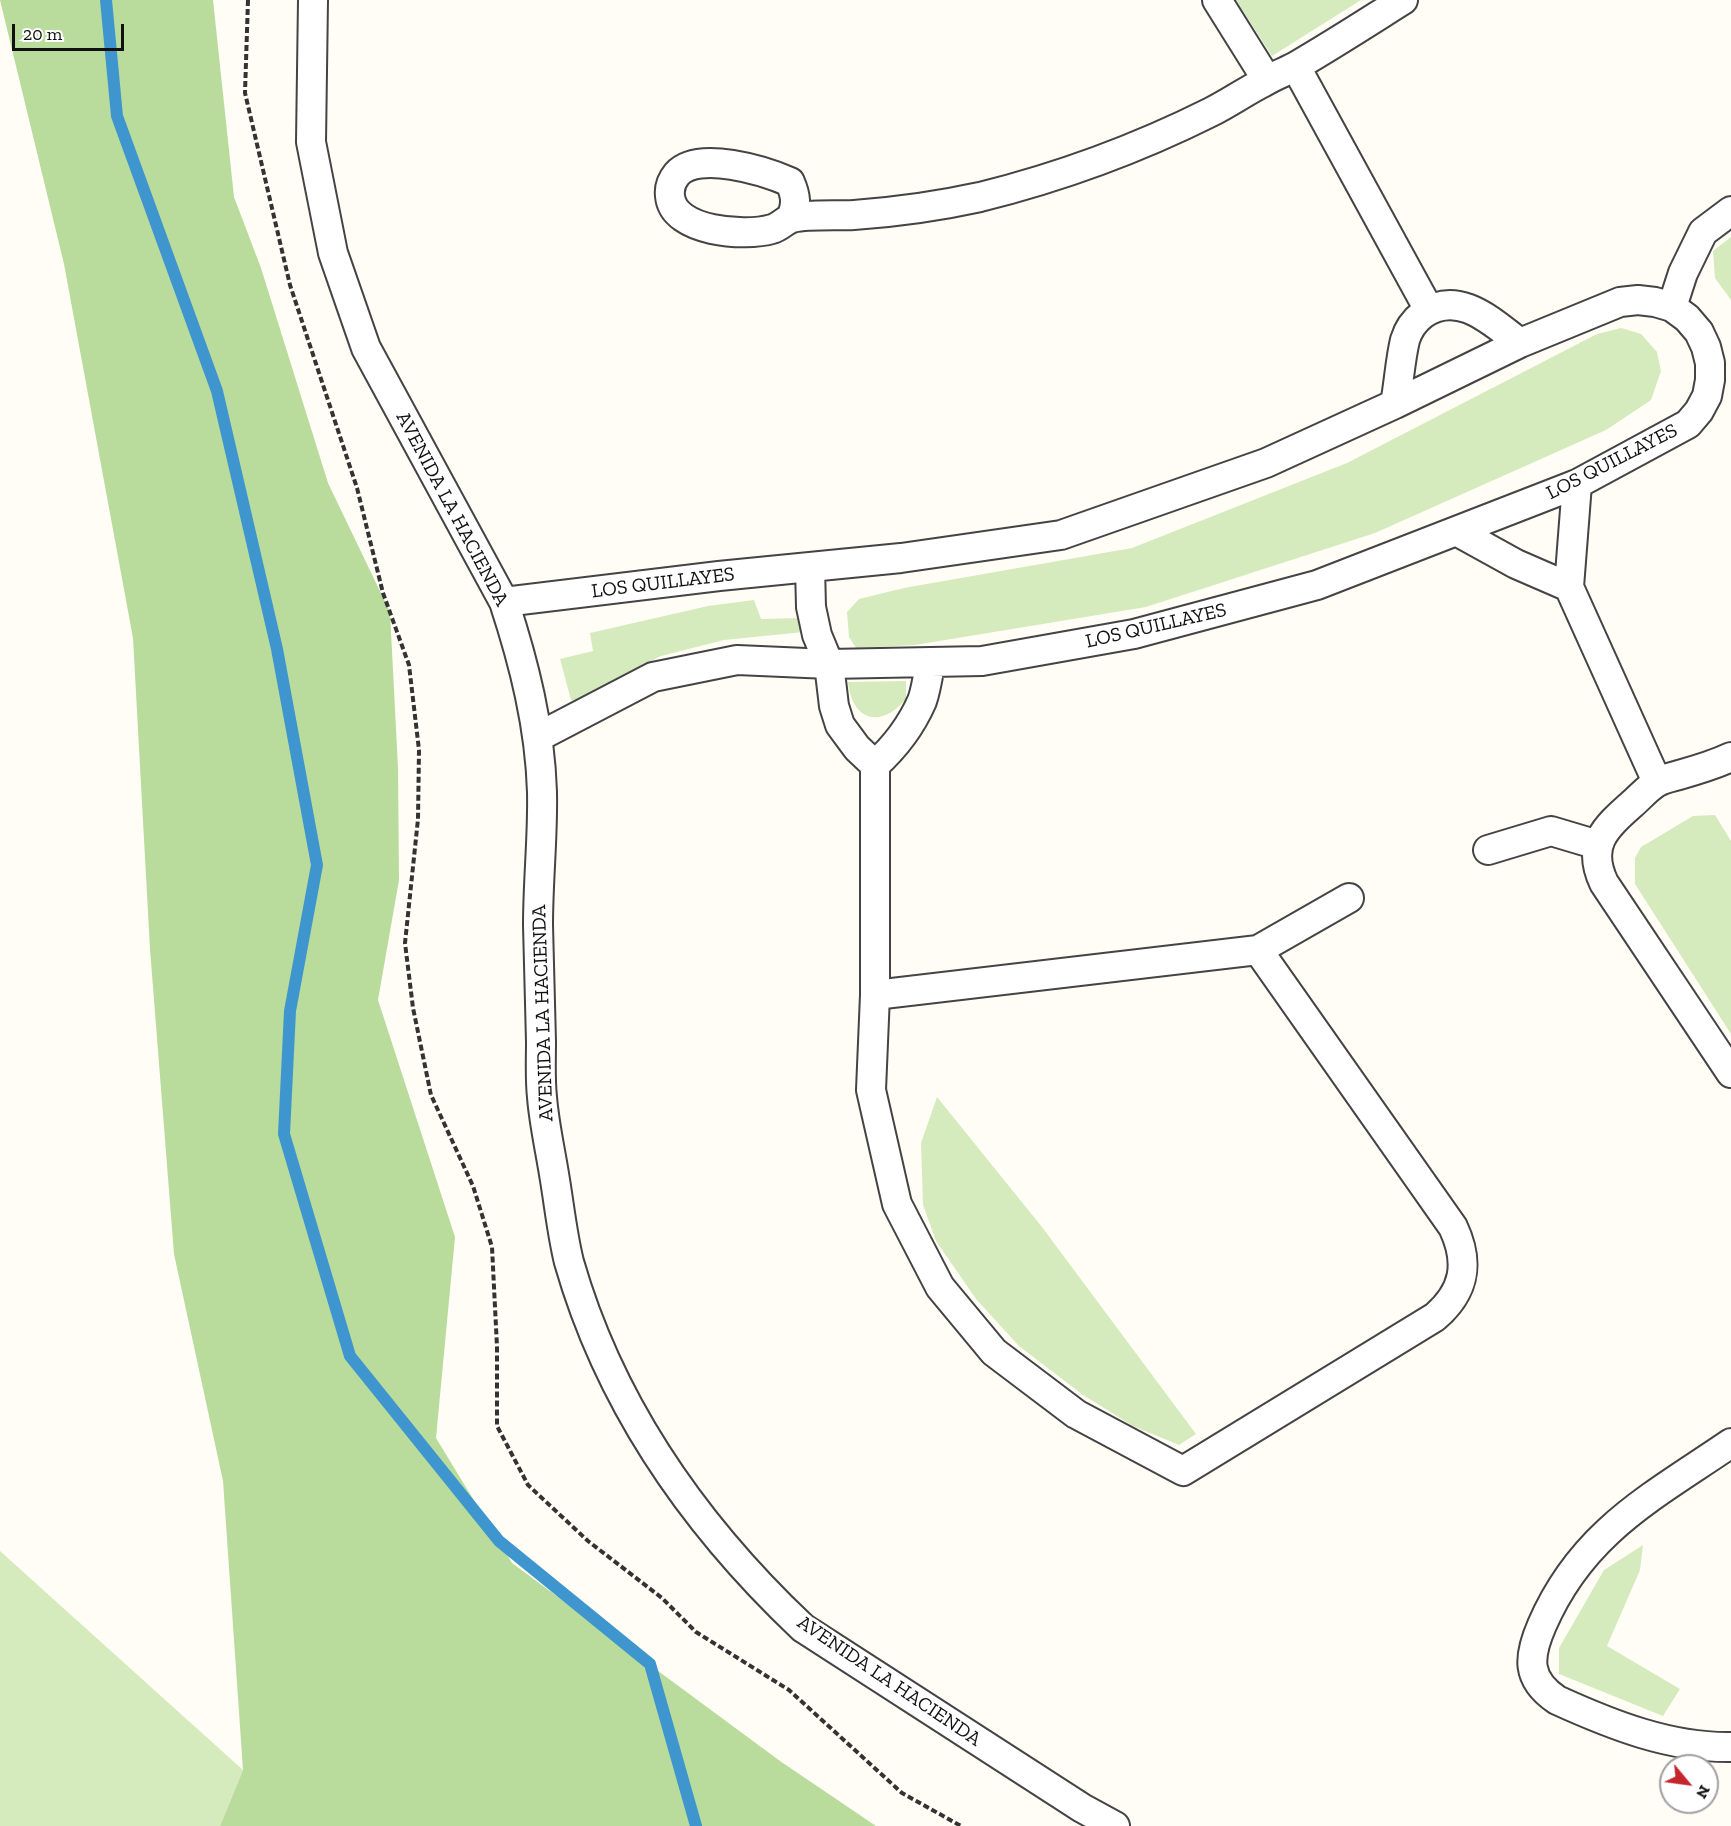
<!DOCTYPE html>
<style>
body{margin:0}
#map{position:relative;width:1731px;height:1826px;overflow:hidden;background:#fffdf5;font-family:"Zilla Slab",serif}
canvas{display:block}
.north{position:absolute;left:1659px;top:1754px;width:60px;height:60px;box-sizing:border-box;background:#fff;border:2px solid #a0a0a0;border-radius:50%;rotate:119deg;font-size:16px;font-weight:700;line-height:24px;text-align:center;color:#111}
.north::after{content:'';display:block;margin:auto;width:21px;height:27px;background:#c4262e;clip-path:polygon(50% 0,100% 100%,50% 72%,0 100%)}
.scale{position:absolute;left:12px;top:24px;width:112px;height:27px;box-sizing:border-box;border:3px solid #111;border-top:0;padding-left:8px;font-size:18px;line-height:21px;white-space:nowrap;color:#111;-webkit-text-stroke:4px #fff;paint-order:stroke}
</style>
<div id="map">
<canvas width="1731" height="1826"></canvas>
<div class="north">N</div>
<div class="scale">20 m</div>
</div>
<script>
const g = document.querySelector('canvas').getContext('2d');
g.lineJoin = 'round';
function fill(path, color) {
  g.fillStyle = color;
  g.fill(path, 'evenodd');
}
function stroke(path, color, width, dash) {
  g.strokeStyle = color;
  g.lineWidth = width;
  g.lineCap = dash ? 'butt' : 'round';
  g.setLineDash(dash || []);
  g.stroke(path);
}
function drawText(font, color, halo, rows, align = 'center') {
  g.font = font + ' "Zilla Slab",serif';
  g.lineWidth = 6;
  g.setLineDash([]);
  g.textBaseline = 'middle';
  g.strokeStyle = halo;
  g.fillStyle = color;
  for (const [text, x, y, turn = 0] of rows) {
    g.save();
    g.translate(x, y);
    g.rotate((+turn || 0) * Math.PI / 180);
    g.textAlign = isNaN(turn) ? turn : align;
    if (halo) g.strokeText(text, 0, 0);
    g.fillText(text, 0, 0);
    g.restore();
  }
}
fill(new Path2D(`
 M1236,0H1361L1272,56Z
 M1731,237V300L1715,278L1713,251Z
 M1621,328L1641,334L1657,352L1661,371L1651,400L1606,430L1375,533L1146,607L915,645L856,648L849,637L847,612L859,599L904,588L1132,548L1347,463L1597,334Z
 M754,600L761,619L800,618L804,632L724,640L661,656L627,673L604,692L585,702L571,700L560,659L593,651L590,633L708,606Z
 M906,681V699C881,729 852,721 848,682Z
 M1715,815L1731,841V1034L1635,884V858L1641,847L1693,816Z
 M937,1097L1042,1227L1196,1434L1179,1445L1133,1426L1083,1395L1019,1346L976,1299L936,1241L923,1205L921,1143Z
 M1643,1545L1640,1570L1607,1646L1680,1689L1663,1716L1559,1674V1648L1604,1570Z
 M0,1551L243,1770L220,1826H0Z`), '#d5ebbd');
fill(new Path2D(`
 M0,0H213L234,197L261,268L328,483L390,612L398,768L399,880L378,1000L455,1237L436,1438L512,1563L780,1761L876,1826H220L243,1770L223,1481L174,1254L150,949L133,638L64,264Z`), '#b9dc9c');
stroke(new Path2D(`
 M106,0L117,116L217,391L277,649L317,865L290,1011L284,1134L350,1356L499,1541L650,1664L696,1826`), '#3f96cf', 12);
const street = new Path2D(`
 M313,0L311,142L333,253L366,348L504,602C524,663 540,726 542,792C543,836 538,880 538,925C539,964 540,1003 541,1042C541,1060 540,1079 542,1097C544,1123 550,1149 554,1174C559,1203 562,1234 569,1262C610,1405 696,1527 803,1628L1082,1808L1115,1826
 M1217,0L1267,80
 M1296,67L1429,310
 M791,218C797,204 796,196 790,182C765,171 698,150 677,174C672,180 669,188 670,196C673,232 745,237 772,229C780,227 785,220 792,218C807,214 837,216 854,215C896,212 939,206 980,197C1061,177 1137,149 1211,112C1229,103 1246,91 1264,82C1275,75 1288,71 1298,65C1334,44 1368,22 1403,0
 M1672,307L1683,273L1703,232L1731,211
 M1395,404C1399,383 1400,361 1405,340C1408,330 1414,321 1423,314C1459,289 1492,322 1520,343
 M1458,532L1516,564L1569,587L1577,484
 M810,567L811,607L817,635L829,664L834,706L840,725L857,748L875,765C895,747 911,726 922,701C926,690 928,676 930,664
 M1569,587L1657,782
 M504,602L719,576L901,558L1061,535L1266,463L1395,404L1520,343L1620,302L1638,300L1655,302L1672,307L1687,318L1699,332L1706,347L1710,363V380L1707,396L1699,411L1688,424L1577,484L1317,585L1134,634L982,661L829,664L737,660L653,677L538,737
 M1731,757C1714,765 1697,770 1679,775C1672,777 1662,779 1656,783C1648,788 1640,797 1632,804C1605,828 1586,845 1604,883L1731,1073
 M875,765V995L871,1090L897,1204L940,1287L994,1352L1076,1414L1183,1471L1435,1317C1465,1291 1470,1263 1453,1227L1258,950L875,995
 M1488,850L1551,831L1598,845
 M1258,950L1349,898
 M1731,1443C1652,1497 1582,1532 1542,1625C1528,1657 1526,1679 1557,1700C1612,1725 1670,1748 1731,1747`);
stroke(street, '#444', 32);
stroke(new Path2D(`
 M248,0L245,93L290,285L357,488L383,593L409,665L419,750L418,819L405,943L413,1008L431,1095L473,1186L492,1247L497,1347V1426L528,1485L588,1541L662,1598L696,1632L789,1690L902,1793L961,1826`), '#333', 4, [6, 3]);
stroke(street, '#fff', 28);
drawText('20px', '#111', '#fff', [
 ["LOS QUILLAYES",1612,462,-27],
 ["AVENIDA LA HACIENDA",452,509,62],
 ["LOS QUILLAYES",663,583,-7],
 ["LOS QUILLAYES",1156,626,-13],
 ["AVENIDA LA HACIENDA",543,1013,-92],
 ["AVENIDA LA HACIENDA",889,1681,34]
]);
</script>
